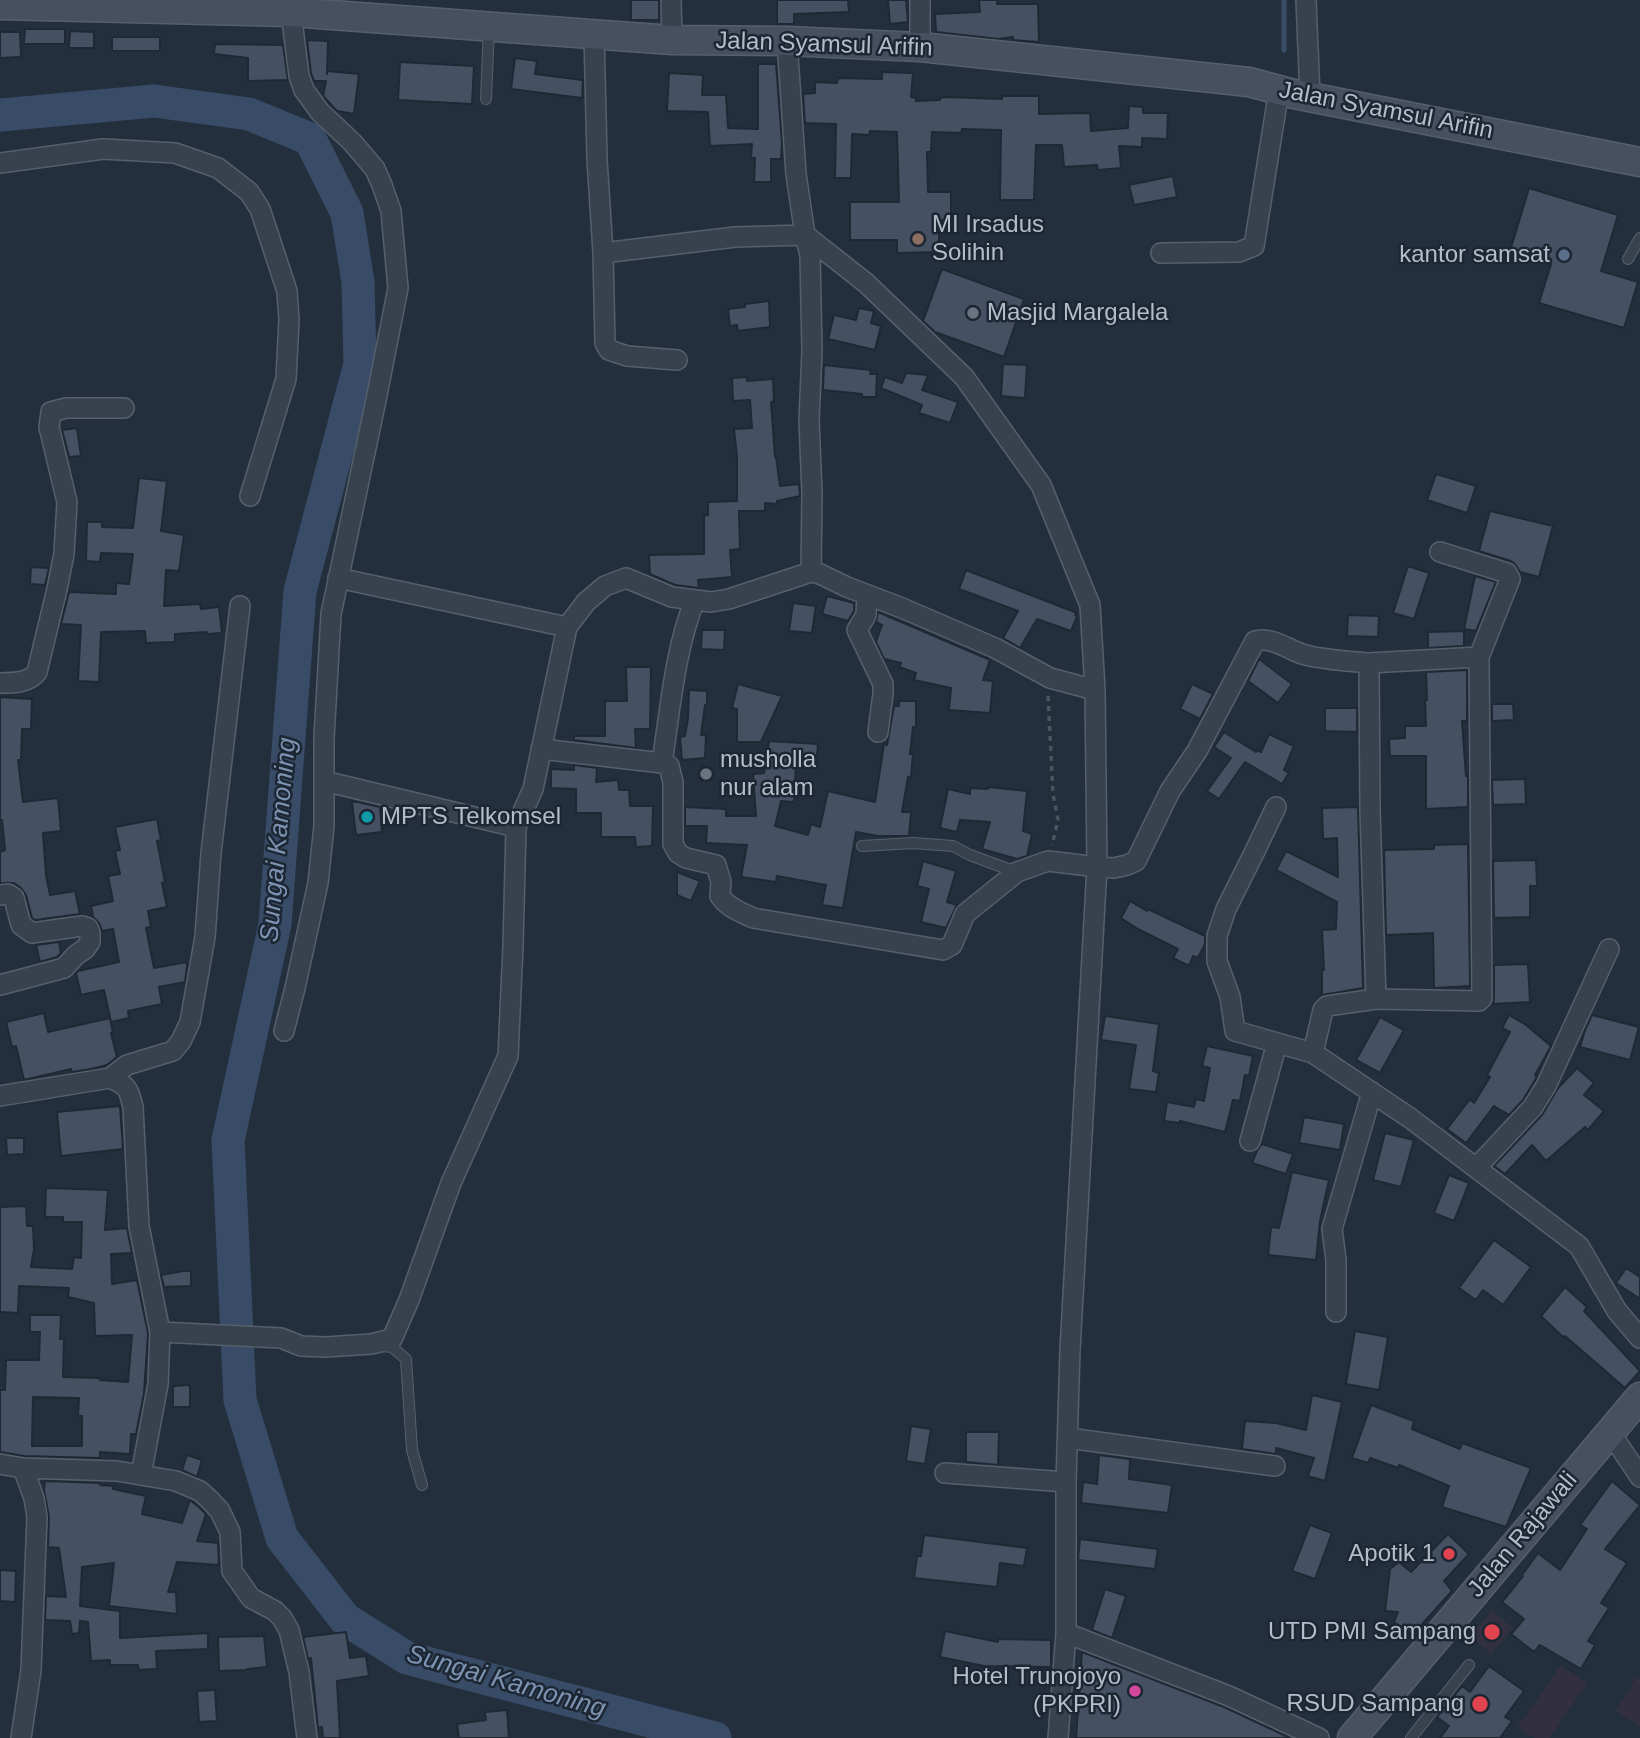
<!DOCTYPE html>
<style>
body{margin:0}
canvas{display:block;background:#242f3e}
</style>
<canvas width="1640" height="1738"></canvas>
<script>
const g = document.querySelector('canvas').getContext('2d');
g.lineJoin = 'round';
function fill(path, color) {
  g.fillStyle = color;
  g.fill(path, 'evenodd');
}
function stroke(path, color, width, dash) {
  g.strokeStyle = color;
  g.lineWidth = width;
  g.lineCap = dash ? 'butt' : 'round';
  g.setLineDash(dash || []);
  g.stroke(path);
}
function drawText(font, color, halo, rows, align = 'center') {
  g.font = font + ' Helvetica,sans-serif';
  g.lineWidth = 5;
  g.setLineDash([]);
  g.textBaseline = 'middle';
  g.strokeStyle = halo;
  g.fillStyle = color;
  for (const [text, x, y, turn = 0] of rows) {
    g.save();
    g.translate(x, y);
    g.rotate((+turn || 0) * Math.PI / 180);
    g.textAlign = isNaN(turn) ? turn : align;
    if (halo) g.strokeText(text, 0, 0);
    g.fillText(text, 0, 0);
    g.restore();
  }
}
fill(new Path2D(`
 M1492,1611L1513,1628L1491,1654L1471,1636Z
 M1561,1665L1587,1683L1550,1738H1535L1518,1727Z
 M1637,1677L1640,1679V1727L1615,1711Z`), '#32303f');
stroke(new Path2D(`
 M1284,0V50`), '#394c67', 5);
stroke(new Path2D(`
 M0,115L154,101L249,114L310,139L347,213L358,282L360,364L300,591L275,924L228,1140L240,1400L282,1538L345,1619L407,1658L715,1738`), '#394c67', 33);
const building = new Path2D(`
 M631,0H659V20H631Z
 M777,0H848L849,12L794,14V24H777Z
 M888,0H906L908,22L890,24Z
 M979,0H997V4H1038L1039,42L1013,40V37L998,39L936,32L935,14L980,12Z
 M25,29H65V44H24Z
 M70,31L94,32V48H69Z
 M0,32H20L21,57L0,58Z
 M112,37H160V51H112Z
 M307,40L328,41L327,74V71L359,74L354,114L337,111L323,96L326,81H314L311,73Z
 M215,44L283,45L288,80L248,81V58L214,54Z
 M515,58L537,61L535,74L583,80L582,98L511,89Z
 M400,62L474,66L472,104L398,100Z
 M758,64H776L782,143L781,159H771V182H754L755,158H751L752,144L710,146L708,112L667,111L669,73L703,75L702,95H726L728,128L758,129Z
 M882,72L913,73L911,97L916,98V101L940,100V98L947,97L1002,99V96H1039V114L1090,113L1091,131L1128,128L1129,106L1143,107V113H1168L1167,139L1142,138V147L1119,146L1121,168L1098,170L1097,165L1064,167L1062,145H1036L1034,200H1000L1001,130L962,129L961,133L932,132L931,152H927L928,192H951V220H939V252L897,253V240H850V202H899L897,132L870,131L869,135L852,134L851,178H835L836,124L805,123L803,94L815,93V82L837,83L838,78L882,79Z
 M1173,176L1177,197L1134,205L1129,185Z
 M1529,188L1618,215L1601,271L1638,282L1624,328L1539,303L1551,264L1510,251Z
 M942,269L1024,299L1004,357L935,332L923,321Z
 M769,301L770,327L738,331L737,325L730,326L728,309L745,307V304Z
 M859,308L874,311L871,323L881,326L875,350L828,339L834,315L856,320Z
 M1003,364L1027,365L1025,398L1001,396Z
 M824,365L871,370L870,374H877L876,397H862V394L823,390Z
 M906,373L928,375L922,390L958,402L950,423L919,413L922,405L881,388L885,377L902,383Z
 M747,377V381L773,379L774,402H771L775,457H776L780,486L799,484L800,496L777,501V504L765,503V511H739L740,549L730,550L732,577L698,580L699,588L675,585L650,574L649,555L704,554V516L708,515V502L737,501V457L734,429L752,428L750,400L733,401L732,378Z
 M77,428L81,456L69,457L62,430Z
 M1436,474L1476,486L1467,513L1427,500Z
 M139,478L167,481L161,531L184,535L179,571L166,570L164,606L200,604L201,609L219,607L222,633L207,634V632L175,634V642L146,643L145,631L101,632L99,682L78,681L81,625L61,624L69,592L116,594V583L129,584L133,554L101,553L100,562L86,561L87,522H102V527L133,528Z
 M1490,511L1553,526L1539,577L1520,572L1515,564L1511,561L1479,551Z
 M1408,566L1429,573L1414,619L1393,613Z
 M31,567L49,568L45,585L30,584Z
 M966,570L1077,613L1075,615L1077,616L1071,631L1037,619L1020,648L1003,638L1018,611L959,589Z
 M1475,576L1496,582L1476,631L1464,629Z
 M827,596L854,603V611L848,621L822,614Z
 M793,603L816,606L812,633L789,631Z
 M878,612L990,660L983,680L993,681L990,713L949,710L951,688L914,680L916,673L899,667L901,663L884,659L876,642L882,625L876,622Z
 M1348,615L1379,616L1378,637L1347,636Z
 M702,630H725L724,650L701,649Z
 M1464,631V646L1428,648V632Z
 M1259,659L1292,684L1278,703L1248,681Z
 M626,667H651L650,729H635L636,748L574,740V736H605V701H627Z
 M1467,670V721H1462L1466,776H1468V807L1426,809V756H1390L1389,739L1405,738V726H1426L1425,700H1427L1426,672Z
 M738,684L782,696L761,742H737V709L732,708Z
 M1192,684L1213,694L1200,719L1180,709Z
 M689,690L707,691V705H705L701,735H706L705,758L682,760L680,737L685,736L688,718Z
 M0,697L32,699L31,729H22L21,760H18L23,802L58,798L61,831L43,833L46,875L50,895L75,891L80,914L35,920L32,918L26,895L21,888L14,883H0V852L5,850L2,820H0Z
 M899,701H916V727H913L910,754H913L911,777H908L902,812H911L909,836H878L856,832L843,908L822,905L826,885L777,876L776,882L741,877L747,845L706,843L707,826H685V807L726,809V816H756L753,774L764,773L769,741L818,744L816,767L796,765L794,802L781,801L775,826L808,835L811,824L820,827L828,791L875,802L884,744L887,745L894,706H899Z
 M1492,704H1513L1514,720L1492,721Z
 M1325,708H1357V732L1325,731Z
 M1224,732L1256,752L1257,750L1261,752L1269,734L1294,746L1284,770L1289,773L1282,784L1245,762L1219,799L1207,791L1231,758L1214,747Z
 M574,765L597,768L596,782L618,780L619,790H629L630,806H653L652,846L636,847L635,837H601V813H576V789L551,788V769L574,770Z
 M1525,779L1526,804L1493,805L1492,780Z
 M988,787L1027,791L1023,831L1032,834L1027,856L1017,859L982,849L990,822L960,820L957,832L940,828L948,789L970,794V788L988,789Z
 M352,802H358L380,807L382,832L356,835Z
 M1358,807L1363,988L1322,995V970H1324L1322,930L1336,929L1337,902L1276,870L1286,851L1338,877L1337,838L1323,839L1322,808Z
 M157,819L161,840L157,841L165,882L162,883L167,907L148,911L151,927L146,928L154,968L187,962V966L185,982L159,987L162,1004L128,1011L129,1018L111,1022L104,990L81,995L76,973L78,971L119,962L113,929L102,931L99,923L93,917L91,906L113,901L108,876L120,874L115,851L120,850L115,827Z
 M1468,844L1470,986L1434,988L1433,933L1386,935L1384,850L1434,849V845Z
 M1536,860L1537,886H1530V917L1494,918L1493,861Z
 M923,861L956,871L947,902L957,905L946,928L921,922L929,889L917,886Z
 M677,872L700,881L691,901L677,895Z
 M1130,901L1147,911L1148,909L1205,936V944L1198,958L1193,956L1189,966L1173,958L1178,949L1138,929L1121,918Z
 M59,942L61,953L57,957L40,962L36,945Z
 M1528,964L1530,1002L1493,1004L1494,998V965Z
 M44,1013L48,1032L110,1018L113,1033H111L117,1057L107,1065L91,1069L72,1072L71,1069L24,1080L16,1046L12,1047L6,1022Z
 M1509,1015L1526,1025L1551,1046L1535,1075L1537,1076L1535,1080L1523,1100L1509,1115L1494,1106L1466,1143L1447,1129L1470,1099L1474,1103L1490,1077L1487,1075L1510,1032L1502,1028Z
 M1592,1015L1639,1027L1630,1060L1580,1047L1585,1030Z
 M1105,1016L1159,1024L1153,1071L1159,1073L1156,1092L1129,1089L1136,1045L1101,1040Z
 M1380,1017L1404,1030L1380,1073L1356,1060Z
 M1207,1046L1253,1056L1249,1076L1245,1075L1240,1101L1233,1100L1225,1132L1180,1121V1123L1164,1121L1167,1102L1194,1107L1196,1099L1204,1101L1210,1068L1202,1066Z
 M1577,1068L1594,1083L1584,1095L1604,1111L1588,1130L1585,1127L1546,1161L1532,1145L1505,1174L1494,1166L1542,1115L1558,1088Z
 M120,1106L123,1149L61,1156L57,1112Z
 M1304,1117L1344,1124L1340,1150L1299,1143Z
 M1385,1133L1414,1140L1401,1187L1373,1180Z
 M6,1138H24V1154L7,1155Z
 M1262,1144L1293,1154L1286,1174L1252,1163L1257,1151Z
 M1292,1172L1329,1180L1320,1221L1316,1260L1268,1255L1271,1227L1279,1228Z
 M1449,1175L1469,1183L1454,1221L1434,1213Z
 M46,1188L108,1190L105,1230L127,1228L132,1253L111,1254L112,1284L137,1280L148,1333L144,1393L136,1434H131L130,1454L100,1452V1458L24,1456L0,1452V1390H5L6,1360H39L40,1332H30V1315H61L60,1339H64L63,1377L100,1378V1380L128,1382L132,1335L95,1336L94,1303L68,1297L69,1288L19,1286L18,1313L0,1312V1207L26,1206L27,1226H33L34,1249L31,1267L72,1269L74,1257L81,1258L82,1222H63V1217H45ZM33,1397L79,1398L78,1416H82V1446H32Z
 M1494,1240L1531,1267L1503,1305L1483,1290L1476,1300L1459,1288Z
 M1626,1268L1640,1277V1299L1616,1283Z
 M183,1271H191V1286L164,1287L161,1275Z
 M1565,1287L1587,1307L1584,1311L1640,1371L1625,1388L1565,1336L1564,1338L1541,1316Z
 M1355,1331L1388,1337L1379,1390L1346,1384Z
 M190,1385V1407H173V1386Z
 M1312,1395L1342,1402L1325,1481L1308,1476L1314,1458L1276,1448V1454L1242,1449L1245,1421L1276,1423L1306,1430Z
 M1371,1405L1414,1421L1412,1429L1460,1449L1462,1443L1531,1468L1506,1527L1442,1507L1449,1486L1399,1465L1398,1468L1370,1458L1368,1463L1352,1458Z
 M911,1426L931,1429L925,1464L906,1461Z
 M966,1432H999L998,1465L966,1462Z
 M187,1455L202,1460L197,1477L182,1470Z
 M1099,1455L1130,1459L1129,1479L1172,1485L1168,1513L1081,1503L1083,1482L1097,1484Z
 M45,1481L100,1483V1485L113,1486V1489L146,1496L142,1514L182,1523L190,1500L201,1509L206,1514L197,1541L218,1543L219,1565L177,1562L168,1592H176L177,1614L109,1606L114,1563L82,1567L80,1606L120,1611V1638L208,1633V1649L156,1651L157,1669L139,1670L138,1665H110V1660L91,1661L88,1622L80,1621L79,1633L72,1634L70,1621L45,1620L46,1596L66,1597L59,1548L48,1547L49,1517L44,1490Z
 M1612,1481L1640,1505L1605,1549L1627,1563L1601,1603L1609,1608L1588,1641L1595,1645L1581,1669L1540,1645L1534,1652L1511,1634L1524,1619L1502,1602L1523,1576L1522,1575L1538,1553L1560,1570L1587,1529L1580,1525Z
 M1310,1525L1332,1533L1315,1579L1292,1571Z
 M1448,1534L1469,1554L1444,1581L1452,1591L1414,1633H1404L1394,1622L1398,1612L1385,1611L1390,1569L1399,1562L1411,1572Z
 M924,1535L1027,1548L1024,1566L1000,1563L997,1587L914,1578L917,1556H921Z
 M1080,1539L1158,1549L1155,1569L1078,1560Z
 M0,1570L16,1571L15,1602L0,1601Z
 M1105,1589L1126,1596L1112,1638L1092,1630Z
 M945,1631L998,1642V1639L1051,1640V1667L984,1666L940,1657Z
 M346,1632L350,1658L366,1656L369,1676L337,1681L340,1738H323L322,1727L318,1728L311,1658L308,1659L303,1637Z
 M264,1636L267,1667L247,1669V1670L219,1671L218,1637Z
 M1082,1652L1224,1707L1290,1738H1076Z
 M1489,1666L1524,1691L1505,1717L1512,1721L1500,1738H1440L1449,1726L1437,1717L1462,1686L1470,1692Z
 M215,1690L217,1721L199,1722L197,1691Z
 M507,1710L509,1738H459L457,1724L486,1720L485,1712Z`);
fill(building, '#455162');
stroke(building, '#1f2835', 2);
const lane = new Path2D(`
 M486,99L489,27
 M1628,259L1640,238
 M862,846L913,843L953,846L970,855L1016,872
 M382,1346L392,1347L406,1359L412,1450L422,1485
 M1411,1738L1469,1665`);
const street = new Path2D(`
 M671,0L672,40
 M920,0V47
 M1306,0L1310,96
 M594,34L597,159L603,253L605,343L609,350L627,356L677,360
 M787,41L796,174L805,235L866,283L964,377L1041,485L1090,605L1095,690L1097,867L1070,1350L1066,1482V1633L1058,1738
 M0,163L103,149L175,153L218,168L249,192L260,209L287,291L289,320L286,379L250,496
 M1161,253L1239,252L1254,246L1279,90
 M1440,552L1507,573L1510,579L1479,657
 M811,572L818,573L847,587L902,608L995,648L1050,678L1095,690
 M338,578L567,627
 M867,595L866,615L857,630L883,684V694L878,732
 M1369,663L1479,657L1482,998L1479,1001L1376,999
 M0,683C13,683 29,683 37,672L57,589L64,554L67,502L49,427L51,412L66,408H124
 M541,749L662,763L669,766L673,782V844L678,853L686,858L716,865L721,882L720,896C728,908 741,912 753,918L943,950L952,945L965,914L1017,872L1048,861L1097,867L1114,868L1127,865L1136,861L1170,791L1197,751L1255,641C1270,636 1288,649 1302,654C1322,660 1348,661 1369,663L1370,810L1376,999L1327,1006L1323,1010L1313,1053
 M662,763C670,711 675,648 695,600
 M324,781L516,827
 M1276,807L1254,853L1226,909L1217,936V961L1230,997L1235,1031L1313,1053L1410,1118L1476,1168L1579,1246L1617,1311L1640,1338
 M0,895L8,894L14,898L21,925L32,933L82,926L88,928L90,933V942L85,949L76,955L64,968L0,985
 M284,1031L295,988L318,883L324,826V738L331,614L376,400L398,288L391,211L382,185L375,169L352,142L320,112L304,90L299,76L291,12
 M110,1078L127,1065L173,1051L181,1041L190,1022L205,937L211,853L240,606
 M0,1096L110,1078C127,1085 129,1089 133,1107L139,1226L160,1332L158,1384L141,1475
 M1250,1141L1277,1043
 M1476,1168L1533,1107L1546,1086L1609,949
 M1336,1312V1260L1332,1229L1372,1092
 M160,1332L281,1338L301,1346L326,1347L371,1344L392,1339L409,1300L451,1183L508,1056L513,946L516,827L533,789L567,627L586,602L605,586L626,578L672,597L711,602L729,599L811,572L812,493L809,420L812,352L810,255L805,235L735,237L603,253
 M1610,1432L1640,1477
 M1068,1438L1275,1466
 M0,1464L23,1468L117,1471L176,1481L200,1491L210,1500L220,1511L230,1532L232,1571L251,1598L275,1611L282,1618L289,1630L299,1672L307,1738
 M945,1473L1066,1482
 M1066,1633L1229,1696L1319,1738
 M21,1738L31,1670L37,1517L34,1498L23,1468`);
const secondary = new Path2D(`
 M0,5L291,12L672,40L787,41L920,47L1249,82L1294,94L1640,162
 M1352,1738L1640,1397`);
stroke(lane, '#565f6c', 12);
stroke(street, '#565f6c', 22);
stroke(secondary, '#565f6c', 31);
stroke(new Path2D(`
 M1048,696L1053,794L1058,820L1052,845`), '#44595c', 3.5, [5, 5]);
stroke(lane, '#38414e', 10);
stroke(street, '#38414e', 19);
stroke(secondary, '#465061', 28);
for (const [x, y, r, color] of [
 [918,239,7,"#8d6e63"],
 [1564,255,7,"#5c6f8a"],
 [973,313,7,"#6b7280"],
 [706,774,7,"#6b7280"],
 [367,817,7,"#0f9aa8"],
 [1449,1554,7,"#e0444e"],
 [1492,1632,9,"#e0444e"],
 [1135,1691,7,"#d1479c"],
 [1480,1704,9,"#e0444e"]
]) {
  const dot = new Path2D();
  dot.arc(x, y, r, 0, 2 * Math.PI);
  g.fillStyle = color;
  g.fill(dot);
  stroke(dot, '#1d2633', 2.5);
}
drawText('24px', '#b4bcc9', '#1d2633', [
 ["Jalan Syamsul Arifin",824,45,2],
 ["Jalan Syamsul Arifin",1386,111,11],
 ["Jalan Rajawali",1523,1535,-50]
]);
drawText('24px', '#b4bcc9', '#1d2633', [
 ["MI Irsadus",932,225,"left"],
 ["Solihin",932,253,"left"],
 ["kantor samsat",1550,255],
 ["Masjid Margalela",987,313,"left"],
 ["musholla",720,760,"left"],
 ["nur alam",720,788,"left"],
 ["MPTS Telkomsel",381,817,"left"],
 ["Apotik 1",1435,1554],
 ["UTD PMI Sampang",1476,1632],
 ["Hotel Trunojoyo",1121,1677],
 ["(PKPRI)",1121,1705],
 ["RSUD Sampang",1464,1704]
], 'right');
drawText('italic 26px', '#7c92b1', '#1d2633', [
 ["Sungai Kamoning",279,840,-85],
 ["Sungai Kamoning",506,1682,16]
]);
</script>
